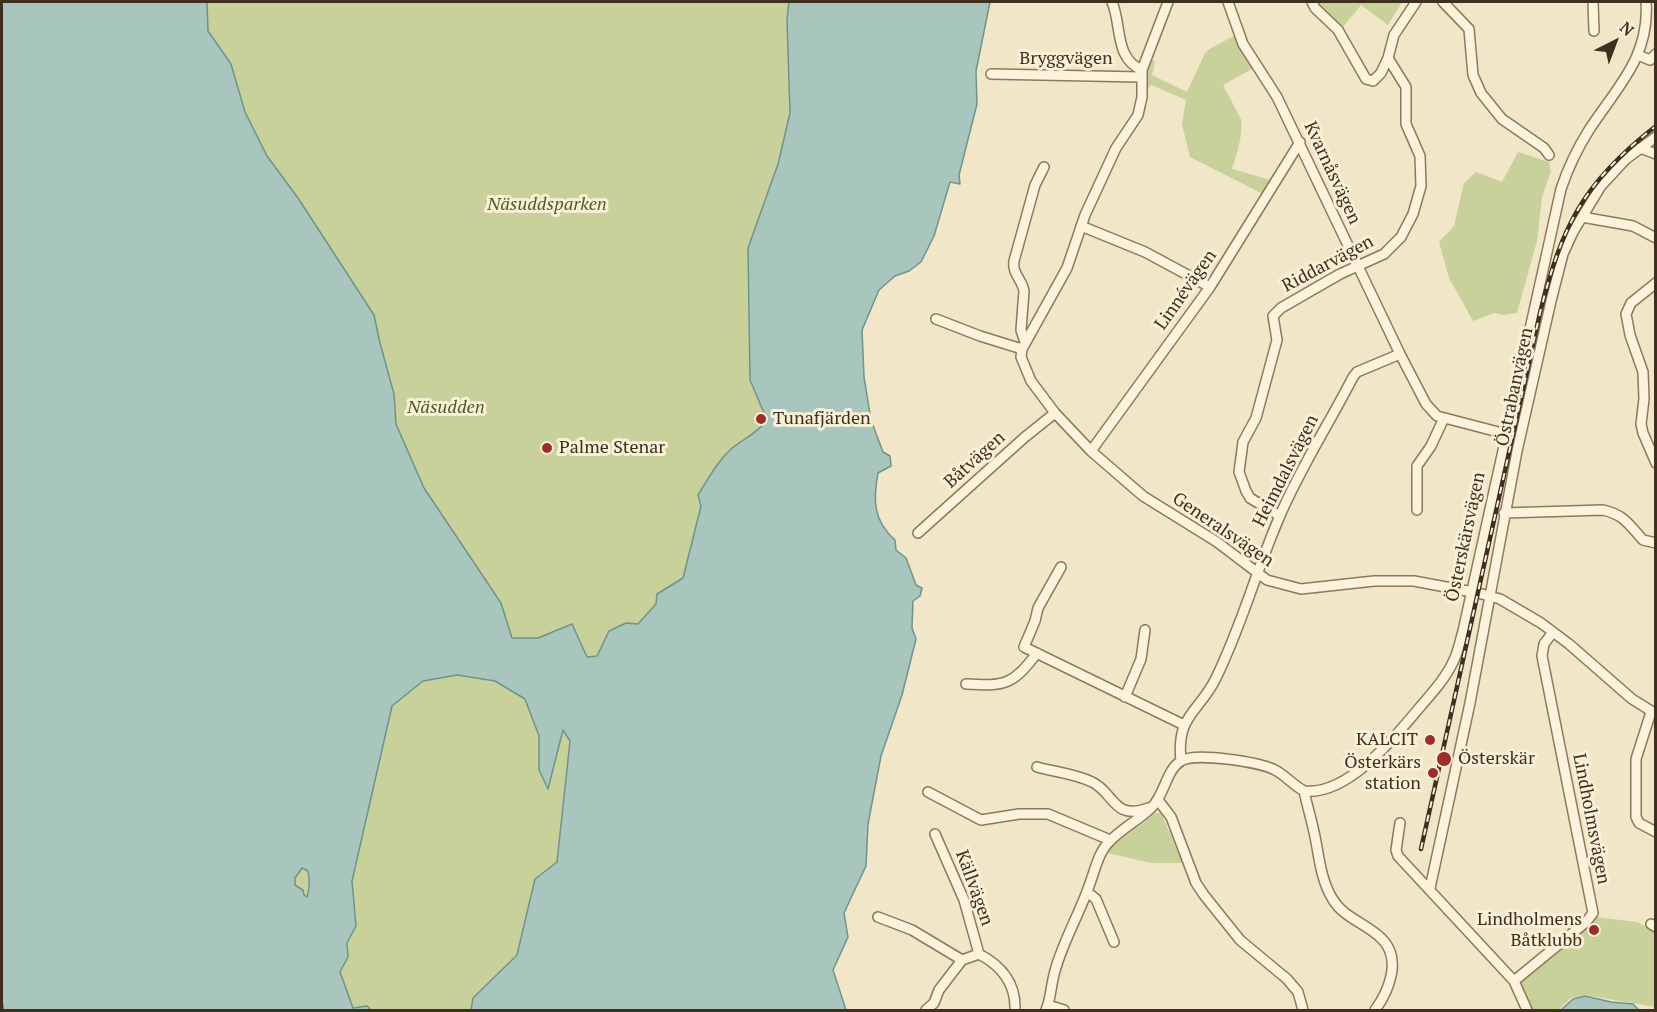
<!DOCTYPE html>
<meta charset="utf-8">
<style>
body{margin:0}
#map{position:relative;width:1657px;height:1012px;overflow:hidden;background:#f1e6c7;font-family:"PT Serif",serif}
canvas{display:block}
.frame{position:absolute;inset:0;border:3px solid #3e2f1f;pointer-events:none}
.north{position:absolute;left:1585px;top:12px;width:60px;height:60px;-webkit-text-stroke:4px #f8f0d7;paint-order:stroke;rotate:42deg;font-size:16px;font-weight:700;line-height:24px;text-align:center;color:#3e2f1f}
.north::after{content:'';display:block;margin:auto;width:21px;height:27px;background:#3e2f1f;clip-path:polygon(50% 0,100% 100%,50% 72%,0 100%)}
</style>
<div id="map">
<canvas width="1657" height="1012"></canvas>
<div class="frame"></div>
<div class="north">N</div>
</div>
<script>
const g = document.querySelector('canvas').getContext('2d');
g.lineJoin = 'round';
function fill(path, color) {
  g.fillStyle = color;
  g.fill(path, 'evenodd');
}
function stroke(path, color, width, dash) {
  g.strokeStyle = color;
  g.lineWidth = width;
  g.lineCap = dash ? 'butt' : 'round';
  g.setLineDash(dash || []);
  g.stroke(path);
}
function drawText(font, color, halo, rows, align = 'center') {
  g.font = font + ' "PT Serif",serif';
  g.lineWidth = 6;
  g.setLineDash([]);
  g.textBaseline = 'middle';
  g.strokeStyle = halo;
  g.fillStyle = color;
  for (const [text, x, y, turn = 0] of rows) {
    g.save();
    g.translate(x, y);
    g.rotate((+turn || 0) * Math.PI / 180);
    g.textAlign = isNaN(turn) ? turn : align;
    if (halo) g.strokeText(text, 0, 0);
    g.fillText(text, 0, 0);
    g.restore();
  }
}
fill(new Path2D(`
 M76,2H888L692,1010H202Z
 M1318,2H1402L1388,25L1361,5L1342,28L1326,15Z
 M1234,36L1252,69L1223,85L1241,119C1243,136 1237,153 1232,169L1271,180L1263,194L1190,157L1182,124L1186,100L1151,85L1147,89L1146,76L1152,60L1155,61L1152,75L1187,92L1205,53L1211,48Z
 M1518,152L1549,162L1551,171L1542,197L1537,241L1517,313L1503,315L1494,313L1473,321L1449,278L1439,242L1454,226L1464,183L1476,172L1502,182Z
 M1155,813H1161L1183,863H1151L1108,853C1119,836 1140,828 1155,813Z
 M1596,917L1637,922L1655,931V1007L1585,995L1571,998L1558,1010H1530L1520,984L1524,977Z`), '#c7d199');
const water = new Path2D(`
 M2,2H207L208,31L231,64L245,112L267,156L298,198L374,315L380,343L394,394L396,424L424,488L501,603L512,638H538L572,624L587,657L597,656L609,631L626,623L638,624L656,604L657,594L683,578L701,506L698,495C708,479 717,462 731,449C743,439 758,433 767,420L750,380L748,248L778,164L790,113L787,19L789,2H990L976,71L977,104L959,175L960,184L950,182L934,236L921,262L909,271L895,276L879,290L862,330L864,377L871,420L883,452L890,456L891,466L878,473C873,499 873,521 895,540L896,550L906,558L916,585L922,588L920,596L913,601L912,628L916,639L902,695L881,756L868,824L866,866L844,913L848,937L833,970L846,1010H471L473,998L517,955L535,879L557,862L570,741L563,730L548,789L539,770V736L525,699L495,681L457,675L423,681L392,706L352,881L356,926L347,943L348,957L340,972L353,1008L367,1006L371,1010H4L2,1000ZM302,868L308,871C310,880 310,887 307,897L304,895L303,890L295,885V878Z
 M1585,996L1611,1002L1633,1004L1639,1010H1561L1573,999Z`);
fill(water, '#a8c5be');
stroke(water, '#6e948c', 1.5);
const minor = new Path2D(`
 M1112,2C1122,25 1114,58 1142,70
 M1168,2L1142,70V97L1138,115L1116,148L1085,215L1067,268L1022,349L1021,357L1031,381L1055,413L1091,451L1143,496L1217,542L1267,580L1301,589L1374,581H1414L1478,593L1500,599L1541,623L1569,644L1632,699L1656,714
 M1228,2L1243,44L1277,97L1400,354L1426,404L1437,416L1506,434
 M1312,2L1315,8L1338,30L1366,79L1373,81L1381,73L1388,58
 M1443,2L1469,29L1473,75L1481,93L1502,119L1544,148L1549,155
 M1593,2L1594,31
 M1638,55L1650,60L1656,54
 M991,74L1141,77
 M1640,148L1656,154
 M1582,217L1633,226L1656,238
 M1081,226L1145,252L1210,287
 M1656,283L1631,303L1626,314L1630,335L1643,372L1644,399L1641,424L1643,433L1656,463
 M936,319L980,336L1022,349
 M1025,342L1021,330L1024,291C1022,279 1012,274 1014,261L1035,185L1044,167
 M1091,451L1210,287L1300,142
 M1417,510V466L1431,446L1444,418
 M1504,513L1603,510C1625,515 1629,525 1643,540L1656,543
 M1280,516L1250,498L1246,491L1239,472L1243,442L1256,418L1277,340L1273,316L1281,308L1340,274L1384,254L1401,237L1413,214L1421,186L1420,156L1406,124V87L1388,58L1394,35L1416,2
 M918,533L1025,437L1055,413
 M1061,567L1038,608L1035,621L1024,647L1184,725
 M966,684C1005,686 1012,686 1037,653
 M1125,697L1141,659L1145,630
 M1651,712L1636,759V817L1639,823L1656,832
 M1181,761C1176,716 1198,713 1215,680C1241,628 1256,571 1279,518C1299,470 1329,424 1353,377L1357,372L1400,354
 M1037,767C1055,772 1076,774 1092,782C1114,792 1113,821 1148,808
 M1304,791C1307,805 1311,818 1314,832C1319,854 1320,878 1332,898C1343,918 1366,923 1382,939C1402,959 1389,991 1375,1010
 M928,792L981,820L1019,814H1048L1110,840
 M1158,800L1171,817L1196,883L1204,895L1240,940L1287,979L1298,992L1303,1010
 M1400,823L1396,850L1398,856L1514,981L1527,1010
 M935,834L964,900L979,954
 M1430,888L1470,703L1517,451L1551,301L1563,254L1573,232L1601,186L1626,159L1656,137
 M1087,892L1096,899L1114,942
 M878,917L912,930L962,960L979,954C1002,966 1016,984 1015,1010
 M1651,924L1656,927
 M1514,981L1586,922L1593,913L1542,656L1544,644L1553,632
 M1048,1005L1064,1010
 M926,1010L934,1003L939,990L962,960
 M1046,1010C1051,998 1051,984 1055,971C1063,941 1079,915 1089,886C1095,871 1098,852 1110,841C1122,828 1139,820 1152,807C1165,794 1166,770 1181,761C1195,752 1260,762 1275,770C1285,775 1293,785 1304,791C1348,796 1395,737 1420,707C1432,693 1445,679 1453,662C1458,653 1460,641 1463,631L1561,189C1568,168 1577,149 1589,130C1617,87 1650,57 1646,2`);
stroke(minor, '#8e795a', 12);
stroke(minor, '#fbf3db', 9);
const rail = new Path2D(`
 M1421,849L1540,313C1562,225 1583,183 1656,126`);
stroke(rail, '#3e2f1f', 4.5);
stroke(rail, '#f8f0d7', 2, [7]);
for (const [x, y, r, color] of [
 [761,419,6,"#a12b26"],
 [547,448,6,"#a12b26"],
 [1430,740,6,"#a12b26"],
 [1444,759,8,"#a12b26"],
 [1433,773,6,"#a12b26"],
 [1594,930,6,"#a12b26"]
]) {
  const dot = new Path2D();
  dot.arc(x, y, r, 0, 2 * Math.PI);
  g.fillStyle = color;
  g.fill(dot);
  stroke(dot, '#f8f0d7', 2);
}
drawText('18px', '#3e2f1f', '#f8f0d7', [
 ["Bryggvägen",1066,59],
 ["Kvarnåsvägen",1332,173,65],
 ["Riddarvägen",1328,264,-28],
 ["Linnévägen",1186,290,-55],
 ["Östrabanvägen",1515,387,-78],
 ["Båtvägen",975,460,-42],
 ["Heimdalsvägen",1286,471,-63],
 ["Generalsvägen",1223,530,34],
 ["Österskärsvägen",1466,537,-78],
 ["Lindholmsvägen",1591,819,79],
 ["Källvägen",974,888,70]
]);
drawText('italic 18px', '#4b5b24', '#f8f0d7', [
 ["Näsuddsparken",547,205],
 ["Näsudden",446,408]
]);
drawText('18px', '#3e2f1f', '#f8f0d7', [
 ["Tunafjärden",773,419],
 ["Palme Stenar",559,448],
 ["KALCIT",1418,740,"right"],
 ["Österskär",1458,759],
 ["Österkärs",1421,763,"right"],
 ["station",1421,784,"right"],
 ["Lindholmens",1582,920,"right"],
 ["Båtklubb",1582,941,"right"]
], 'left');
</script>
